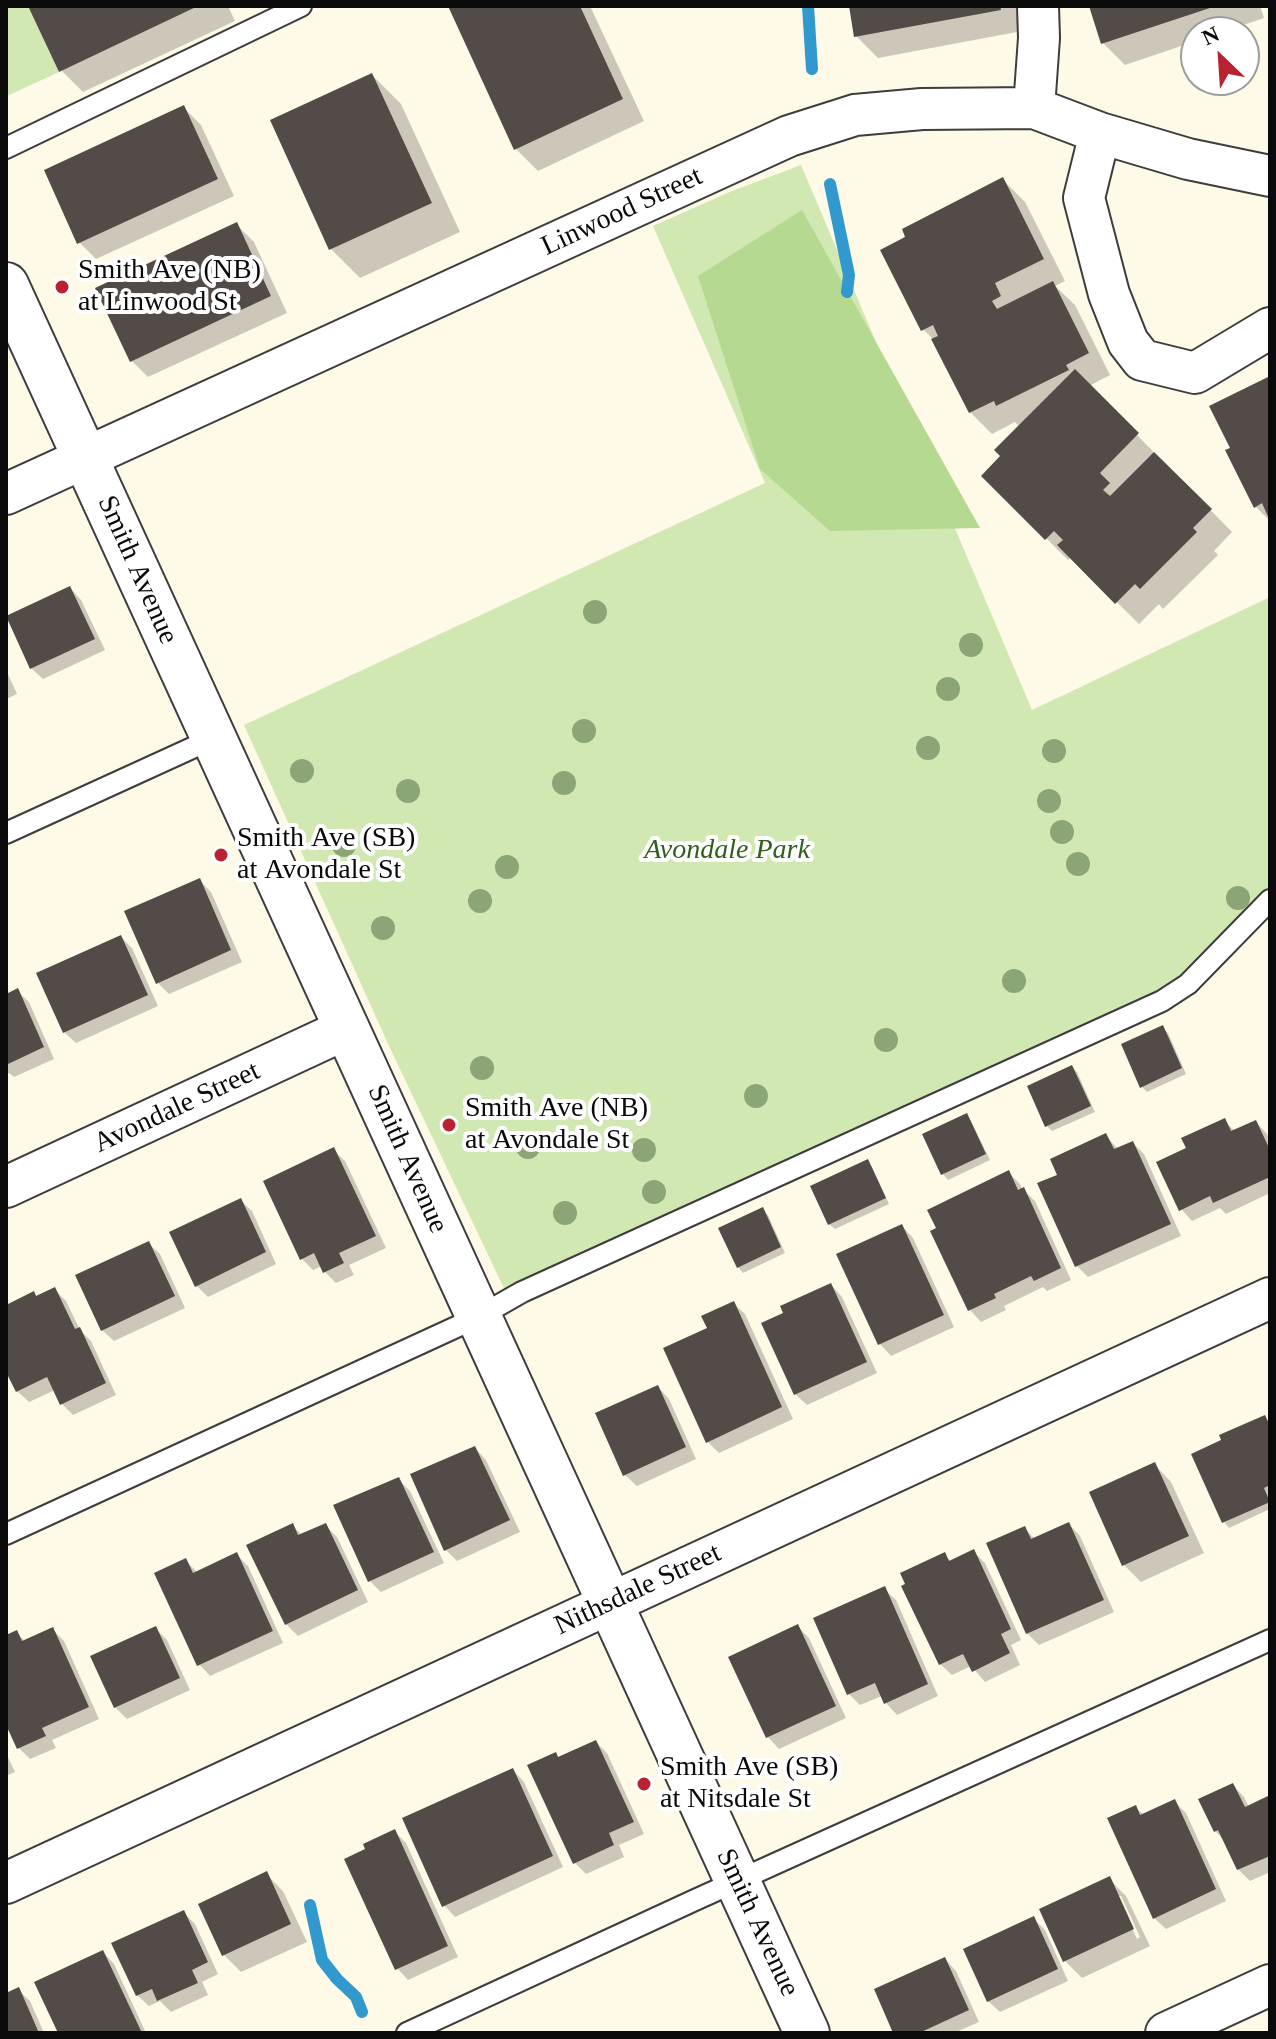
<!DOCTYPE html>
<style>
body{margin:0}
#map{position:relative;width:1276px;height:2039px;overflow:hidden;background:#fff9e7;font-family:Georgia,serif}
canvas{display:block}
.frame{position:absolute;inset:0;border:8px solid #0a0a0a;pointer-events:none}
.north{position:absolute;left:1180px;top:16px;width:80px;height:80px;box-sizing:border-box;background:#fff;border:2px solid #9d9d9d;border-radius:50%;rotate:335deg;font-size:22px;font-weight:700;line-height:32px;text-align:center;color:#0a0a0a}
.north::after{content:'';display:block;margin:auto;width:28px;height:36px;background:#ba2232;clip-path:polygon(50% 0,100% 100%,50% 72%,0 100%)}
</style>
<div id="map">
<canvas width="1276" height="2039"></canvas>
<div class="frame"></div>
<div class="north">N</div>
</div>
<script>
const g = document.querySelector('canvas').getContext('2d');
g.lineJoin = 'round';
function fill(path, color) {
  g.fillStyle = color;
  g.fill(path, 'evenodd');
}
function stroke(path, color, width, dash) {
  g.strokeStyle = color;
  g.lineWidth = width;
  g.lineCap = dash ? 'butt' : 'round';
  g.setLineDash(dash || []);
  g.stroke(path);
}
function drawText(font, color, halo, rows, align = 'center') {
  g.font = font + ' Georgia,serif';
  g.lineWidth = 8;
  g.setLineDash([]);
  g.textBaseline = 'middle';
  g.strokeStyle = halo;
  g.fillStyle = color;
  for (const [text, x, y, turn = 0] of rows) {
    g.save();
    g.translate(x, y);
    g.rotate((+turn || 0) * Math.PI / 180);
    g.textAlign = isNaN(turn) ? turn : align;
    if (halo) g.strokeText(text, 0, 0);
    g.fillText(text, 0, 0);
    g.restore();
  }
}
fill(new Path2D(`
 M6,6H28L59,72L7,96Z
 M801,165L1032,710L1270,597V900L1188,984L509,1299L390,1048L244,725L765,483L653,226L732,191Z`), '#d1e8b2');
fill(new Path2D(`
 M802,210L980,528L830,531L760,469L698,276Z`), '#b6d991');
fill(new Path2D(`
 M30,6H228L235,21L83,92L61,70Z
 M450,6H590L644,121L538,171L516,149Z
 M851,6H1017L1022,31L878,58L856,36Z
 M1091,6H1260L1264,18L1223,32H1196V41L1125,65L1103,43Z
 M372,75L401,104L460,232L360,278L331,249Z
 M184,108L201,125L234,196L96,259L79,242Z
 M1003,180L1025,202L1065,281L1055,286L1075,305L1110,375L1089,386L1232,532L1214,551L1218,555L1163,609L1159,604L1139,624L1071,557L1068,560L984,476L1003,456L1020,427L1015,422L992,434L970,412L934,340L923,329Z
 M237,225L254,242L287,313L148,377L131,360Z
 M1270,378V521L1256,507L1232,449Z
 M70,588L81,600L105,650L43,679L31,668Z
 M6,670L17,694L6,699Z
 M199,880L211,892L242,962L169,994L158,983Z
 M121,937L132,948L158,1006L76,1043L64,1032Z
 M17,991L29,1002L54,1059L14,1077L9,1073L6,1074V996Z
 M1162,1028L1168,1033L1186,1074L1147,1092L1142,1087Z
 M1072,1067L1077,1072L1095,1112L1052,1131L1047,1126Z
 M966,1116L971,1121L990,1160L948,1180L943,1174L924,1135Z
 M1224,1121L1236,1132L1256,1122L1267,1134L1270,1140V1193L1226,1214L1220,1208L1192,1221L1181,1209L1188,1149Z
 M1106,1136L1118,1149L1133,1143L1144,1154L1181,1236L1088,1277L1077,1266L1060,1176Z
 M333,1150L345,1161L386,1248L349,1265L354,1275L336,1283L325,1272L322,1266L313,1270L302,1259Z
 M867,1162L872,1167L889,1204L835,1229L829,1224Z
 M1008,1172L1020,1184L1023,1190L1035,1201L1071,1280L1047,1291L1043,1287L1004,1306L1006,1310L981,1322L970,1310L932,1232L939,1229Z
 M240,1200L252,1211L276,1264L208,1297L196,1285Z
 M762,1210L768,1215L785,1253L743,1273L738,1267Z
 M902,1226L913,1238L954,1327L891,1356L880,1344L839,1255Z
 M148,1243L160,1254L185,1308L114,1341L102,1330Z
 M831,1285L842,1297L877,1373L807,1405L795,1394L786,1314Z
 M55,1290L66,1301L80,1330L91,1341L116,1395L73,1415L62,1404L55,1390L29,1402L17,1391L6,1367V1307L34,1293L38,1298Z
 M733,1303L745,1314L793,1419L719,1453L708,1442L710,1329Z
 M658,1387L669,1399L696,1459L637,1486L625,1475Z
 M1264,1417L1270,1423V1492L1268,1493L1270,1509L1229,1528L1224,1522L1193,1455Z
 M475,1448L486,1460L520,1532L457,1561L446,1550Z
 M1154,1464L1171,1482L1204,1553L1141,1582L1124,1565Z
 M398,1479L410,1491L444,1563L381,1592L370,1581Z
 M1069,1524L1080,1536L1114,1612L1039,1645L1027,1633L1025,1529L1035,1539Z
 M292,1525L303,1536L325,1525L337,1537L368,1602L298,1636L286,1624Z
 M974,1552L985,1563L1021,1640L1011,1645L1020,1665L985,1682L971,1666L952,1675L940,1664L944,1555L952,1562Z
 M237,1555L248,1566L283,1643L210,1676L199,1664L186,1561L198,1573Z
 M884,1589L896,1600L938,1696L897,1715L886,1703L882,1696L860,1705L849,1694Z
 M797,1626L809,1638L846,1718L779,1749L768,1737L731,1658Z
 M155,1628L167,1640L190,1690L127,1719L115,1707Z
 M53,1630L64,1641L99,1719L52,1740L56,1748L30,1759L19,1748L6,1720V1638L16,1633L26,1642Z
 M596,1742L607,1753L644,1834L619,1845L624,1857L586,1874L574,1862Z
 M6,1753L15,1772L6,1776Z
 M513,1770L524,1782L563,1867L455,1917L444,1905Z
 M1233,1785L1244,1797L1249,1807L1270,1798V1872L1250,1881L1238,1869L1225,1841L1215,1831Z
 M1174,1801L1186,1813L1226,1901L1166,1929L1154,1918L1135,1807L1144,1815Z
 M394,1831L406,1843L458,1957L408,1980L397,1968Z
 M266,1874L283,1891L307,1942L241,1972L224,1955L200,1905Z
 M1109,1879L1126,1896L1150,1946L1082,1978L1064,1960ZM1117,1896H1121L1140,1937L1137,1939Z
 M183,1912L195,1924L218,1974L202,1982L208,1995L171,2012L160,2001L149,2006L137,1995Z
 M1034,1919L1045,1930L1068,1981L1000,2012L988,2001Z
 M103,1952L114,1964L146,2033H60Z
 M945,1959L956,1971L979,2022L954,2033H896Z
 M18,1990L30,2001L44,2033H6V1995Z`), '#0003');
stroke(new Path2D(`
 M808,6L812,69
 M830,184L849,275L847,292
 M310,1905L322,1960L337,1979L356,1997L362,2012`), '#3299ce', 12);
fill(new Path2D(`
 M28,6H198L59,72Z
 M448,6H580L623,99L514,150Z
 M849,6H1000L1001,10L854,37Z
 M1089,6H1213V7L1101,44Z
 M372,73L432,203L329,250L270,120Z
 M184,105L218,179L77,244L44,170Z
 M1003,177L1044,259L995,283L1001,296L992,301L997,309L1053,281L1089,353L1066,365L1069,370L996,406L994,401L969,413L931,339L938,336L933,325L921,331L880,250L905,237L902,229Z
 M237,222L271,296L130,362L95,288Z
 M1075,369L1139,433L1100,473L1110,483L1103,490L1110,496L1154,452L1212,509L1193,528L1197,532L1140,589L1135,584L1115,604L1057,545L1063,540L1054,531L1045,540L981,476L1000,456L994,450Z
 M1270,376V521L1262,503L1254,508L1225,450L1230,448L1209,406Z
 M70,586L95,639L30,669L6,616Z
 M200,878L231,950L156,984L124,911Z
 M121,935L148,995L63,1033L36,973Z
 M18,988L44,1047L6,1065V994Z
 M1163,1025L1182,1068L1140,1088L1121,1044Z
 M1072,1065L1091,1106L1045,1127L1027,1086Z
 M967,1113L986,1154L941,1175L922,1134Z
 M1225,1118L1231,1131L1256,1120L1270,1150V1177L1213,1203L1210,1196L1179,1211L1156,1162L1186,1148L1181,1138Z
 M1106,1133L1114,1149L1133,1141L1171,1224L1075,1267L1037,1183L1057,1175L1050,1159Z
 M334,1147L376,1236L339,1253L344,1263L323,1273L314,1253L300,1260L263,1181Z
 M868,1159L886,1198L828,1225L810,1186Z
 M1009,1170L1018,1190L1024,1187L1061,1268L1034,1281L1031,1276L994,1294L996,1298L968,1311L930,1231L936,1228L927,1210Z
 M241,1198L266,1252L195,1287L169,1232Z
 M763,1207L781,1247L737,1268L718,1228Z
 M902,1224L944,1315L878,1345L836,1254Z
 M149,1241L175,1296L101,1331L75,1275Z
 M831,1283L867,1362L794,1395L761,1323L783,1313L780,1306Z
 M55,1287L75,1329L80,1327L106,1383L60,1405L47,1377L16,1392L6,1372V1305L34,1291L36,1296Z
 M734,1301L782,1407L706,1443L663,1348L707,1328L701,1316Z
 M658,1385L686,1447L623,1476L595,1413Z
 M1265,1415L1270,1426V1485L1264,1488L1270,1502L1222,1523L1191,1454L1221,1440L1219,1435Z
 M475,1446L510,1520L444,1551L410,1474Z
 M1155,1462L1189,1536L1122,1566L1089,1492Z
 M399,1477L434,1552L368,1582L333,1505Z
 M1069,1522L1104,1600L1026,1634L986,1543L1025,1526L1031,1539Z
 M293,1523L298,1535L326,1523L358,1590L285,1625L246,1545Z
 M974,1549L1011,1629L1001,1634L1010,1653L972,1672L963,1654L939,1665L901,1586L905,1584L900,1573L945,1552L949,1561Z
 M237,1552L273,1631L197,1666L154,1573L186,1558L193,1573Z
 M885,1586L928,1684L884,1704L875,1683L847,1695L813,1618Z
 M798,1624L836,1706L766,1738L728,1657Z
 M156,1626L180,1678L114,1708L90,1656Z
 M53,1627L89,1707L42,1728L46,1736L17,1749L6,1725V1635L17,1630L22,1641Z
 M596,1740L634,1822L609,1833L614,1845L573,1864L527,1765L556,1752L558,1757Z
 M513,1768L553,1856L442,1907L402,1818Z
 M1233,1783L1245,1807L1270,1795V1856L1237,1870L1218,1830L1214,1832L1198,1799Z
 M1175,1799L1216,1889L1153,1919L1107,1818L1136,1805L1140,1815Z
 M395,1829L448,1946L395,1970L344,1859L365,1849L363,1844Z
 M267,1871L291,1924L222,1956L198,1904Z
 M1110,1876L1134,1929L1063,1962L1039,1909Z
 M184,1910L208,1962L192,1970L198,1983L157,2001L152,1989L136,1996L111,1943Z
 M1034,1916L1058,1969L987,2002L963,1949Z
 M103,1950L142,2033H58L34,1982Z
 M945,1957L969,2010L919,2033H893L874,1989Z
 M19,1987L39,2033H6V1993Z`), '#534b47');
const service = new Path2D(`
 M6,148L301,6
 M6,833L214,738
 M6,1534L478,1317L522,1292L1162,1001L1188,984L1270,900
 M407,2033L695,1900L1270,1640`);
const minor = new Path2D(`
 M1034,108L1039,38L1038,6
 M1100,133L1084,198L1109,294L1128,342L1142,360L1195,373L1270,328
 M6,494L789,136L855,115L922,109L1034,108L1100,133L1188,159L1270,176
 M6,1187L348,1028
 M6,1883L1270,1298
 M1166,2033L1270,1985`);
const tertiary = new Path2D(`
 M6,285L807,2033`);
stroke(service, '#3d3d3d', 24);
stroke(minor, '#3d3d3d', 44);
stroke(tertiary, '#3d3d3d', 48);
stroke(service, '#fff', 20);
stroke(minor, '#fff', 40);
stroke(tertiary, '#fff', 44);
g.fillStyle = '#8ca577';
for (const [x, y] of [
 [595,612],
 [971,645],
 [948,689],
 [584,731],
 [928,748],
 [1054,751],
 [302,771],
 [564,783],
 [408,791],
 [1049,801],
 [1062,832],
 [344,845],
 [1078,864],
 [507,867],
 [1238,898],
 [480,901],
 [383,928],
 [1014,981],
 [886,1040],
 [482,1068],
 [756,1096],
 [528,1147],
 [644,1150],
 [654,1192],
 [565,1213]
]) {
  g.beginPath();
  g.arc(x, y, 12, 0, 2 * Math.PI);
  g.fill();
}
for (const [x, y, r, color] of [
 [62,287,8,"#ba2232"],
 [221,855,8,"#ba2232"],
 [449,1125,8,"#ba2232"],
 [644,1784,8,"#ba2232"]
]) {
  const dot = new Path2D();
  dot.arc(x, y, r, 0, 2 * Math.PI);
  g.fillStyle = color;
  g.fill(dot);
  stroke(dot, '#fff', 3);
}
drawText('28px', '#0a0a0a', '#fff', [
 ["Linwood Street",622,212,-25],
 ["Smith Avenue",137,570,66],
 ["Avondale Street",177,1108,-25],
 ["Smith Avenue",407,1159,66],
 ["Nithsdale Street",638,1590,-25],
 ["Smith Avenue",757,1923,65]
]);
drawText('28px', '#0a0a0a', '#fff', [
 ["Smith Ave (NB)",78,271],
 ["at Linwood St",78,303],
 ["Smith Ave (SB)",237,839],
 ["at Avondale St",237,871],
 ["Smith Ave (NB)",465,1109],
 ["at Avondale St",465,1141],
 ["Smith Ave (SB)",660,1768],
 ["at Nitsdale St",660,1800]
], 'left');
drawText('italic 28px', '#2e611b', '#fff', [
 ["Avondale Park",727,851]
]);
</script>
